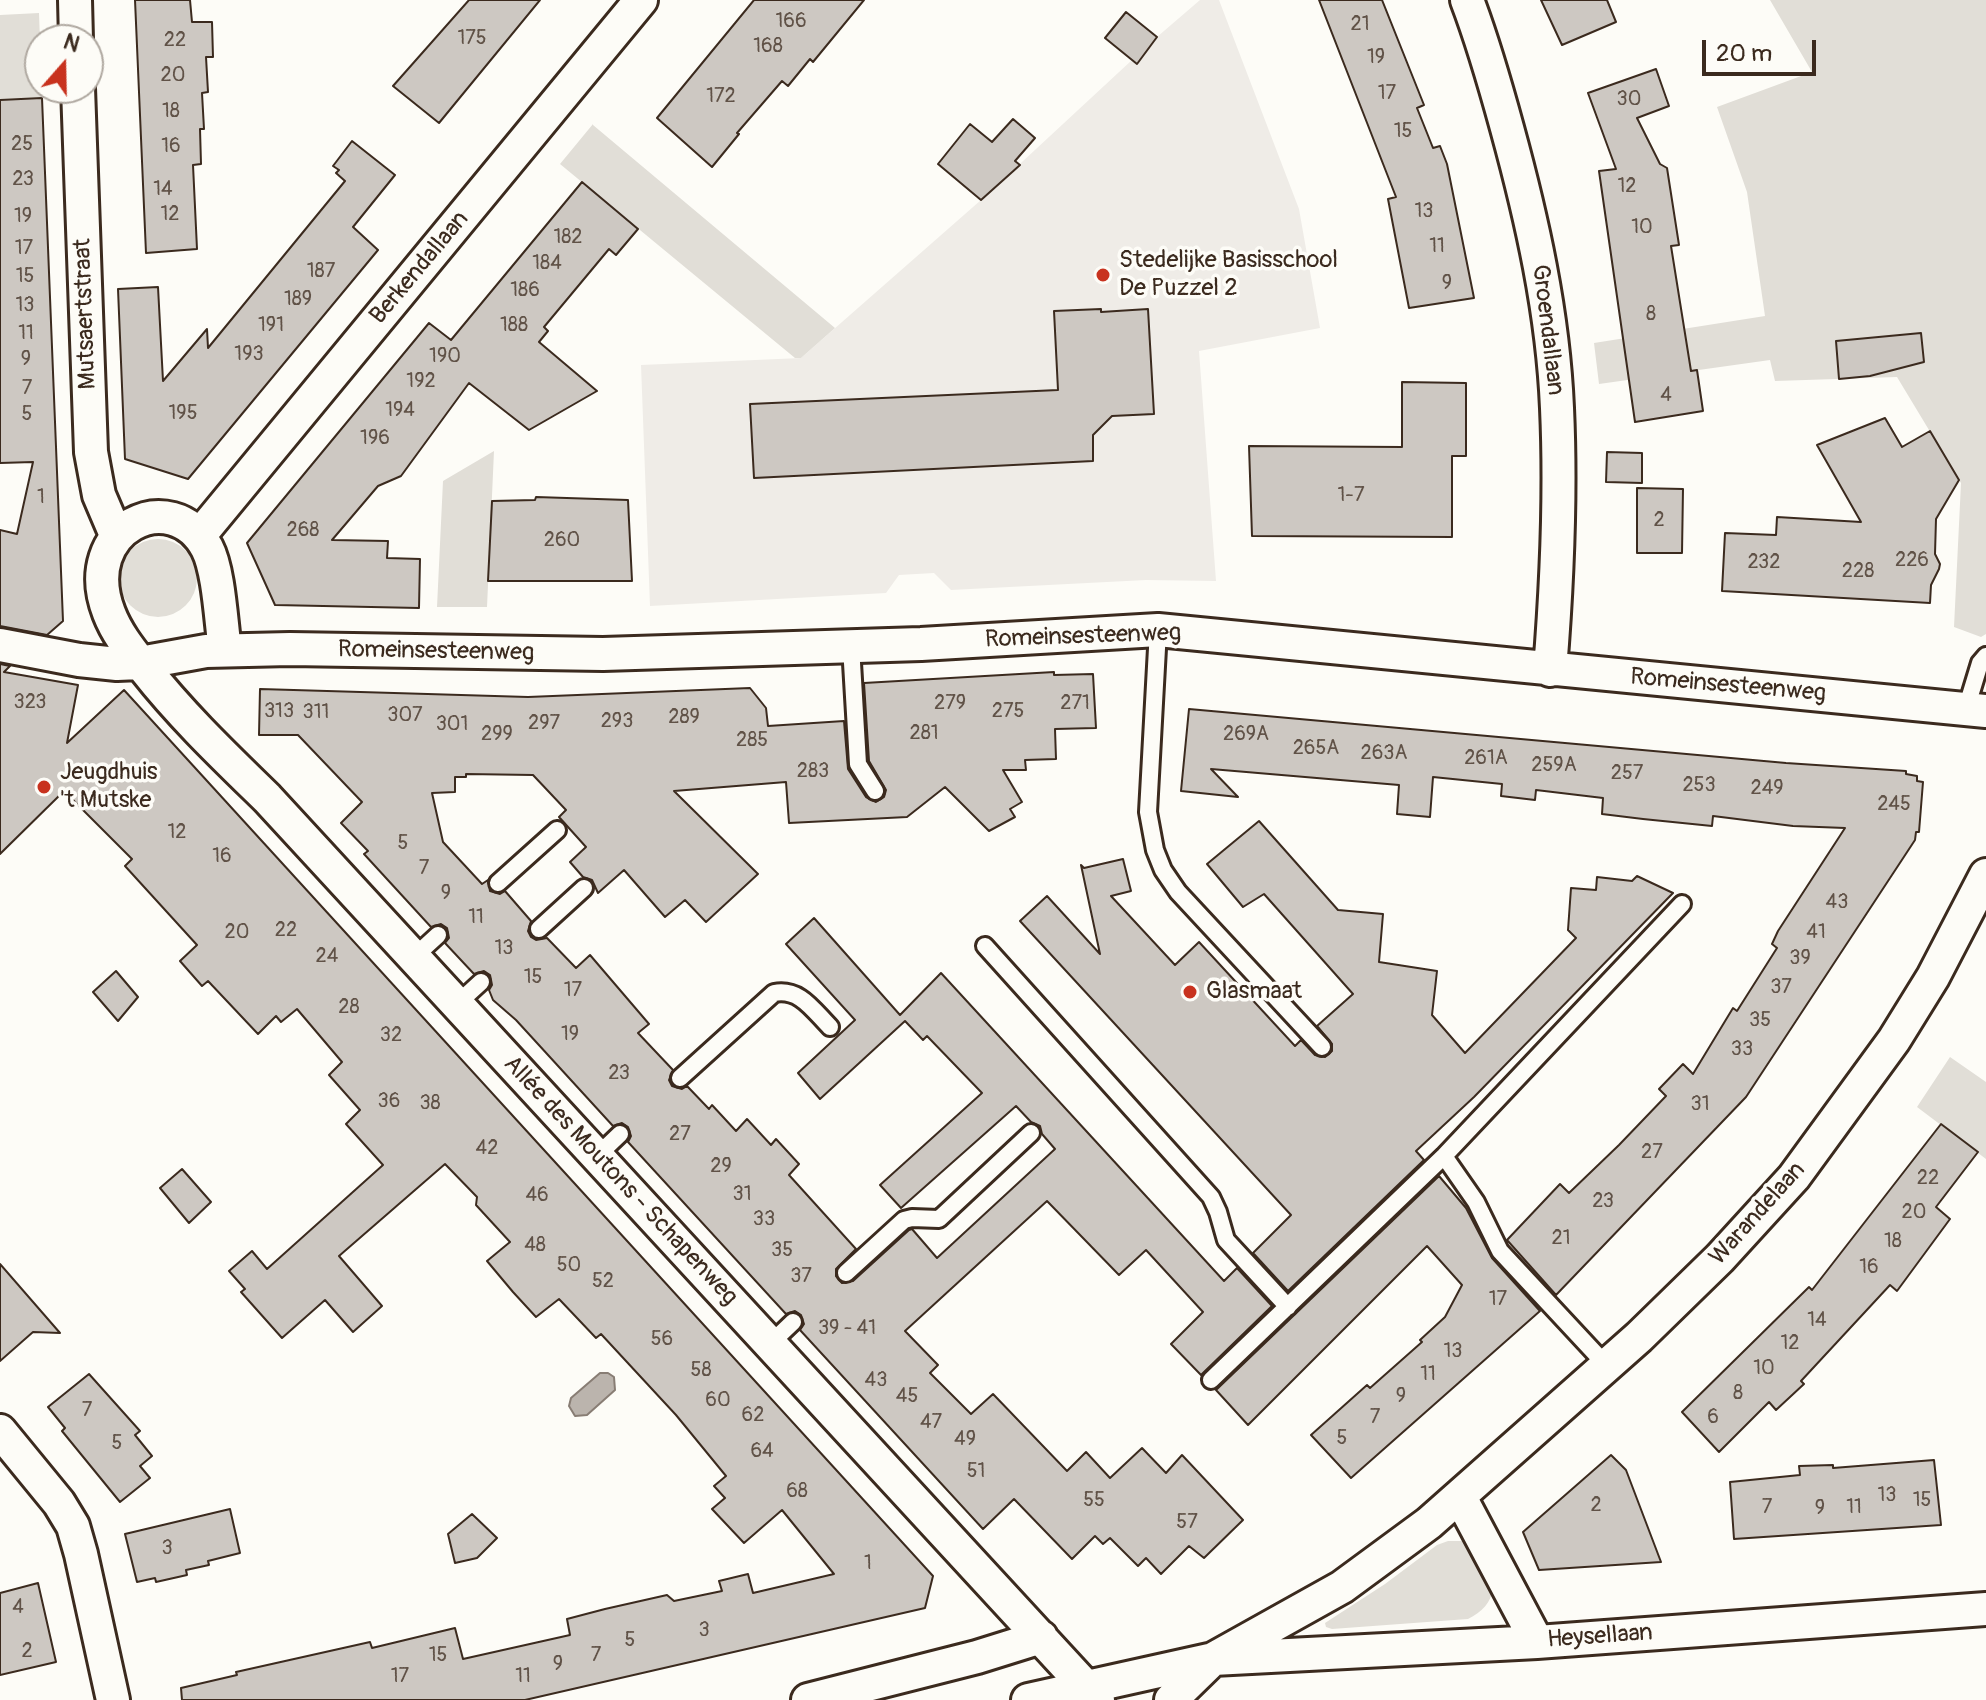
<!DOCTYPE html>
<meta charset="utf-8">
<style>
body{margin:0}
#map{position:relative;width:1986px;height:1700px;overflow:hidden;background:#fdfcf7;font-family:Pangolin,sans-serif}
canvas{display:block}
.north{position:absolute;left:24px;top:24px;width:80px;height:80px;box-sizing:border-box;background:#fdfcf7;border:2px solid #afa8a0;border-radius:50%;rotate:20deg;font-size:22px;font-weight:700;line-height:32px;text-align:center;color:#3b2a1e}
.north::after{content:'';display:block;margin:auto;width:28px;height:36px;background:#c8321e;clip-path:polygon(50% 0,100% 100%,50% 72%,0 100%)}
.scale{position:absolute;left:1702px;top:40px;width:114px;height:36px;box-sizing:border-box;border:4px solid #3b2a1e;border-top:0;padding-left:10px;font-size:24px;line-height:28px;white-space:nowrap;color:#3b2a1e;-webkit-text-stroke:6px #fdfcf7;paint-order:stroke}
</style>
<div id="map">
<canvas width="1986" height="1700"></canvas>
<div class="north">N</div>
<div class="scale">20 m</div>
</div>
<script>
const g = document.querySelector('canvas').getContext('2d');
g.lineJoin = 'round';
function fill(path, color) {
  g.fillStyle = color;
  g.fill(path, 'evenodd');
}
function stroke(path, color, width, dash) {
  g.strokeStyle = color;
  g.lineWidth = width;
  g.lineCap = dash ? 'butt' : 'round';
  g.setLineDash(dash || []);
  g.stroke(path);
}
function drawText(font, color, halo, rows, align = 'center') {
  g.font = font + ' Pangolin,sans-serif';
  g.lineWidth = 7;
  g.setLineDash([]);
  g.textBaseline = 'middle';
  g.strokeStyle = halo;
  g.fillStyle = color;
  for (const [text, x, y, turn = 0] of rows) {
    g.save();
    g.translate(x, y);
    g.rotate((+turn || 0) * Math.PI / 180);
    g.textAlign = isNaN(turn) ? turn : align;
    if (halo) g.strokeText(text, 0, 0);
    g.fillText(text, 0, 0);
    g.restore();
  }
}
fill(new Path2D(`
 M1200,0H1219L1299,209L1320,328L1199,351L1216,581L1146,580L951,590L934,573L899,575L886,593L650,606L641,365L801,358L981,200L1132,60L1137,64L1157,37Z`), '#efece7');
fill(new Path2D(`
 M1770,0H1986V634L1981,637L1954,627L1961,483L1897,377L1775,381L1770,360L1599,384L1594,343L1765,316L1747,192L1717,107L1812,72Z
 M39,13L42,98L0,99V15Z
 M593,124V125L835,328L801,358H795L560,164Z
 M494,451L487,607H437L443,481Z
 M119 578a39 39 0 1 1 78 0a39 39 0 1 1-78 0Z
 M1950,1057L1986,1082V1159L1917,1107Z
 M1448,1541H1462L1470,1544L1493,1588C1491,1603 1482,1612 1468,1619L1332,1629L1326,1627L1325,1623L1385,1584L1437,1545Z`), '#e1ded7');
const water = new Path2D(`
 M600,1373H608L614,1377L615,1390L587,1415L575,1416L569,1406L571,1398Z`);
fill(water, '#bbb4ad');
stroke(water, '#887d74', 2);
const building = new Path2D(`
 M135,0H190L192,22H212L213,57H206L208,92L202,93L204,129H200L201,164L193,165L197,249L146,253Z
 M469,0H540L439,123L393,86Z
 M754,0H864L813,62L810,59L788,86L782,81L737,133L739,134L712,167L657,118Z
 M1319,0H1382L1424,105L1417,108L1433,148L1440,146L1447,164L1474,298L1409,308L1388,199L1396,197Z
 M1541,0H1607L1616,22L1562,45Z
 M1126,12L1157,37L1137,64L1105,38Z
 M1656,69L1669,106L1637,118L1660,164L1667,168L1679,245L1671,246L1691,371L1697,370L1703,411L1635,422L1599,171L1616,169L1588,93Z
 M42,98L63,621L47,635L0,626V530L17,534L33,462L0,463V100Z
 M1013,119L1035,138L1015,161L1020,165L981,200L938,164L970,124L992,142Z
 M352,141L395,175L353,227L378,250L188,479L125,459L118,289L158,287L163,381L207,329L208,348L345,181L336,173L339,170L333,166Z
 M582,182L638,229L616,255L609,249L544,327L548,331L539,342L597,391L529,430L469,383L401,476L378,486L332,540L388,541L387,558L420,559L419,608L275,605L247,543L429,323L451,340Z
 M1101,309V312L1148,309L1154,414L1112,416L1093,435V461L754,478L750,404L1058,390L1054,311Z
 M1921,333L1924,362L1870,376L1839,379L1836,341Z
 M1402,382L1466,383V456H1452V537L1252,536L1249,446L1402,447Z
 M1885,418L1902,447L1930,431L1959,480L1936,519L1935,554L1940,564L1939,569L1931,585L1930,603L1722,591L1725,533L1776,535L1777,517L1861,522L1817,445Z
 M1607,452L1642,453V483L1606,482Z
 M1637,488L1683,489L1682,553H1637Z
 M536,497L628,500L632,581H488L492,501L535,500Z
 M0,664L10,666L4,672L78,685L67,743L124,690L933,1576L925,1608L525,1700H182L181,1688L237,1675L236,1672L370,1642L372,1648L455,1628L463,1659L570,1635L567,1619L605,1609L667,1595L674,1601L722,1591L719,1581L748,1574L753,1593L834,1574L782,1510L744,1543L712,1509L725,1498L714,1486L726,1476L676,1415L601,1334L596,1338L559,1299L536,1317L513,1292L487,1261L510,1242L476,1205L477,1197L445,1164L339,1256L382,1306L353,1332L325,1300L282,1338L241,1292L245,1289L229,1271L252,1251L267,1269L383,1165L346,1124L360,1110L329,1075L342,1062L297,1009L281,1022L276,1016L258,1034L208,981L202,986L180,961L197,945L125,866L132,859L64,791L0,854Z
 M1054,672V675L1093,674L1096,728L1055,729L1056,759L1025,760L1026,770H1003L1022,802L1010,809L1015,817L989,831L945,787L907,817L789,823L786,782L674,791L758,874L706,922L685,900L665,917L624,870L598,893L592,880L583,877L570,862L586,847L559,817L566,810L533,775L466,774V777H455V792L432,793L443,842L482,884L488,880L490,891L500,894L505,891L531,921L528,931L531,937L536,940L547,938L576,968L590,955L649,1024L638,1033L673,1070L669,1080L672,1086L682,1089L687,1086L709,1109L712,1105L736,1131L747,1119L771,1145L776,1139L799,1164L789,1175L856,1249L836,1269V1276L842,1283L853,1281L909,1230L912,1229L937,1258L1055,1149L1042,1134L1040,1126L1031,1122L1016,1106L901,1208L880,1185L982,1093L927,1036L923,1040L905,1021L820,1099L798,1073L855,1020L786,944L814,918L900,1015L941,973L1224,1281L1237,1268L1272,1306L1201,1375L1171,1344L1203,1312L1146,1250L1119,1275L1047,1201L905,1331L938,1365L930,1373L971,1414L993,1394L1067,1471L1086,1452L1110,1478L1142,1448L1166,1473L1182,1455L1243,1520L1204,1558L1189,1546L1161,1574L1146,1558L1138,1566L1110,1538L1103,1544L1095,1536L1072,1559L1014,1499L983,1529L800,1330L804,1324L801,1315L795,1311L786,1314L628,1142L631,1136L628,1127L622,1123L613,1126L516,1020L493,1000L489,990L492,985L490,975L484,971L474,974L445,943L449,938L447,928L441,924L431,927L364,854L368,851L341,823L362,802L298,735H259L260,689L528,697L750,688L766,708L768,726L844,721L848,769L866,797L876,802L884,797L886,790L869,761L864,683Z
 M1189,709L1786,763L1906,771V774L1917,776V781L1923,782L1919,832H1916L1915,840L1746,1097L1556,1295L1507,1240L1560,1184L1569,1193L1619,1145L1666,1096L1659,1089L1683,1064L1693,1074L1733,1008L1737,1011L1777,948L1772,944L1778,931L1845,828L1793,826L1713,816L1712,826L1643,819L1602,814L1603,798L1536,790L1535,800L1501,796L1502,784L1433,777L1430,817L1397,814L1399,785L1211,769L1238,797L1181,791Z
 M1259,821L1338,910L1383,914L1379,962L1437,971L1432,1015L1465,1053L1576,938L1568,930L1571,888L1596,890L1597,877L1632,881L1637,876L1673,893L1474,1097L1416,1151L1424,1160L1288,1291L1253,1253L1291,1215L1020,921L1047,896L1100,954L1081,865L1084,868L1123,859L1131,891L1111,896L1175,965L1199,942L1295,1046L1301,1040L1315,1055L1325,1057L1332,1051V1044L1317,1026L1353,994L1264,894L1243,907L1207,864Z
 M116,971L138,997L118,1021L93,992Z
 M1941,1124L1978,1152L1936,1207L1950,1219L1897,1291L1890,1285L1801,1381L1804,1384L1776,1410L1769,1402L1719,1452L1682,1412L1809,1287L1812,1290Z
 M182,1169L211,1202L189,1223L160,1188Z
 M1439,1176L1466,1208L1492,1258L1540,1311L1351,1478L1311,1435L1367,1385L1370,1388L1422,1342L1420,1340L1445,1317L1462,1285L1427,1246L1248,1425L1216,1390Z
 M0,1264L60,1333L33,1332L0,1361Z
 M89,1374L140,1431L135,1435L152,1456L140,1466L150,1478L120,1502L62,1431L65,1428L48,1407Z
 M1611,1455L1626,1470L1661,1562L1539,1570L1523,1532Z
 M1934,1460L1941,1525L1734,1539L1730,1482L1800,1475L1799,1466L1833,1465V1468Z
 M230,1509L240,1553L208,1561L209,1565L186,1570L187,1575L156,1582L155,1578L137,1582L125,1534Z
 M472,1514L497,1538L477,1558L455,1563L448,1534Z
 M38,1583L56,1662L0,1675V1593Z`);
fill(building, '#cdc8c2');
stroke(building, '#3b2a1e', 2);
const lane = new Path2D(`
 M1158,630L1148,812L1155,850L1163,870L1178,892L1322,1047
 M851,646L858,764L875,791
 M1966,709L1980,663L1986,656
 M498,883L557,830
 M539,929L584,888
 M985,946L1211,1197L1218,1212L1226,1240L1288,1307
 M414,957L438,935
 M457,1004L481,982
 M680,1078L774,993C800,988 813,1010 830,1027
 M597,1156L620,1134
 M1444,1156L1476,1202L1500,1251L1607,1366
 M846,1273L904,1220L912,1218L939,1219L1031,1133
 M770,1344L793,1322
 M1211,1380L1444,1156L1682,904`);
const street = new Path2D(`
 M75,0L76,40
 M1467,0C1483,42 1495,84 1507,128C1532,219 1553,313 1557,408C1561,496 1557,583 1550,670
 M78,88L91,452L99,495L116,535
 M199,536L641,0
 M0,645L79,660L117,664L140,663L206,651L290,649L603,654L921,644L1158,630L1986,711
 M225,650C221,623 219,571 207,548C172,483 76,528 109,613C117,634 131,651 145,669C182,716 224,756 267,798L1098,1700
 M0,1431L59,1503L73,1526L81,1554L113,1700
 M1460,1497L1537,1642
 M808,1700L977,1657L1041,1637
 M1028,1700L1213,1659L1537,1642L1986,1609
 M1171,1700L1213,1659L1342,1587L1429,1523L1639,1337L1720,1258L1794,1177L1894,1040L1933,977L1986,875`);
stroke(lane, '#3b2a1e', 22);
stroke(street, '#3b2a1e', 38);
stroke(lane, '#fdfcf7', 16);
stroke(street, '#fdfcf7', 32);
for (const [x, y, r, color] of [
 [1103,275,8,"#c8321e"],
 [44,787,8,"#c8321e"],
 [1190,992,8,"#c8321e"]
]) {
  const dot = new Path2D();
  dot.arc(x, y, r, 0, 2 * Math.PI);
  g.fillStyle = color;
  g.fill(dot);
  stroke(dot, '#fdfcf7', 3);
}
drawText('20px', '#605247', null, [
 ["166",791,22],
 ["21",1360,25],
 ["175",472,39],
 ["22",175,41],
 ["168",768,47],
 ["19",1376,58],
 ["20",173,76],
 ["17",1387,94],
 ["172",721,97],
 ["30",1629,100],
 ["18",171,112],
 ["15",1403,132],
 ["25",22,145],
 ["16",171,147],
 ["23",23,180],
 ["12",1627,187],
 ["14",163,190],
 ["13",1424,212],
 ["12",170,215],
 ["19",23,217],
 ["10",1642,228],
 ["182",568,238],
 ["11",1437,247],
 ["17",24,249],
 ["184",547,264],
 ["187",321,272],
 ["15",25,277],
 ["9",1447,284],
 ["186",525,291],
 ["189",298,300],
 ["13",25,306],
 ["8",1651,315],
 ["191",271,326],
 ["188",514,326],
 ["11",26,334],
 ["193",249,355],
 ["190",445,357],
 ["9",26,360],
 ["192",421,382],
 ["7",27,389],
 ["4",1666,396],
 ["194",400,411],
 ["195",183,414],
 ["5",27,415],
 ["196",375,439],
 ["1-7",1351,496],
 ["1",41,498],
 ["2",1659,521],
 ["268",303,531],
 ["260",562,541],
 ["226",1912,561],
 ["232",1764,563],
 ["228",1858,572],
 ["323",30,703],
 ["279",950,704],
 ["271",1075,704],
 ["313",279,712],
 ["275",1008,712],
 ["311",316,713],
 ["307",405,716],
 ["289",684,718],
 ["293",617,722],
 ["297",544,724],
 ["301",452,725],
 ["281",924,734],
 ["299",497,735],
 ["269A",1246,735],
 ["285",752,741],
 ["265A",1316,749],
 ["263A",1384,754],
 ["261A",1486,759],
 ["259A",1554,766],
 ["283",813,772],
 ["257",1627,774],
 ["253",1699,786],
 ["249",1767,789],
 ["245",1894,805],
 ["12",177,833],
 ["5",403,844],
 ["16",222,857],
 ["7",424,869],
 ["9",446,894],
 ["43",1837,903],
 ["11",476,918],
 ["22",286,931],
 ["20",237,933],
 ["41",1816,933],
 ["13",504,949],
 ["24",327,957],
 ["39",1800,959],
 ["15",533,978],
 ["37",1781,988],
 ["17",573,991],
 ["28",349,1008],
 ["35",1760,1021],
 ["19",570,1035],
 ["32",391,1036],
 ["33",1742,1050],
 ["23",619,1074],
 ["36",389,1102],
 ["38",430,1104],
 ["31",1700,1105],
 ["27",680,1135],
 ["42",487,1149],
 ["27",1652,1153],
 ["29",721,1167],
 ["22",1928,1179],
 ["31",742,1195],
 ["46",537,1196],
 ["23",1603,1202],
 ["20",1914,1213],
 ["33",764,1220],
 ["21",1561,1239],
 ["18",1893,1242],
 ["48",535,1246],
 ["35",782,1251],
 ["50",569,1266],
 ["16",1869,1268],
 ["37",801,1277],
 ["52",603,1282],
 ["17",1498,1300],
 ["14",1817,1321],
 ["39 - 41",847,1329],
 ["56",662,1340],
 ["12",1790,1344],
 ["13",1453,1352],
 ["10",1764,1369],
 ["58",701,1371],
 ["11",1428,1375],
 ["43",876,1381],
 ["8",1738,1394],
 ["45",907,1397],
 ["9",1401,1397],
 ["60",718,1401],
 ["7",87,1411],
 ["62",753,1416],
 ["7",1375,1418],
 ["6",1713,1418],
 ["47",931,1423],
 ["5",1342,1439],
 ["49",965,1440],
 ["5",117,1444],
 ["64",762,1452],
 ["51",976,1472],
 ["68",797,1492],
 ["13",1887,1496],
 ["55",1094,1501],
 ["15",1922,1501],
 ["2",1596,1506],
 ["7",1767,1508],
 ["11",1854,1508],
 ["9",1820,1509],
 ["57",1187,1523],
 ["3",167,1549],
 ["1",868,1564],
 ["4",18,1608],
 ["3",704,1631],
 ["5",630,1641],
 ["2",27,1652],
 ["15",438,1656],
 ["7",596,1656],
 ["9",558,1665],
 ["17",400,1677],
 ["11",523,1677]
]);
drawText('24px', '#3b2a1e', '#fdfcf7', [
 ["Stedelijke Basisschool",1119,261],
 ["De Puzzel 2",1119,289],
 ["Jeugdhuis",60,773],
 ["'t Mutske",60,801],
 ["Glasmaat",1206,992]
], 'left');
drawText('24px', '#3b2a1e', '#fdfcf7', [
 ["Berkendallaan",420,268,-50],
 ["Mutsaertstraat",86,314,-92],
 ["Groendallaan",1547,330,83],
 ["Romeinsesteenweg",1083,637,-2],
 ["Romeinsesteenweg",436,652,1],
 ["Romeinsesteenweg",1728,686,5],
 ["Allée des Moutons - Schapenweg",620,1181,47],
 ["Warandelaan",1758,1214,-48],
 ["Heysellaan",1600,1637,-4]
]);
</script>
